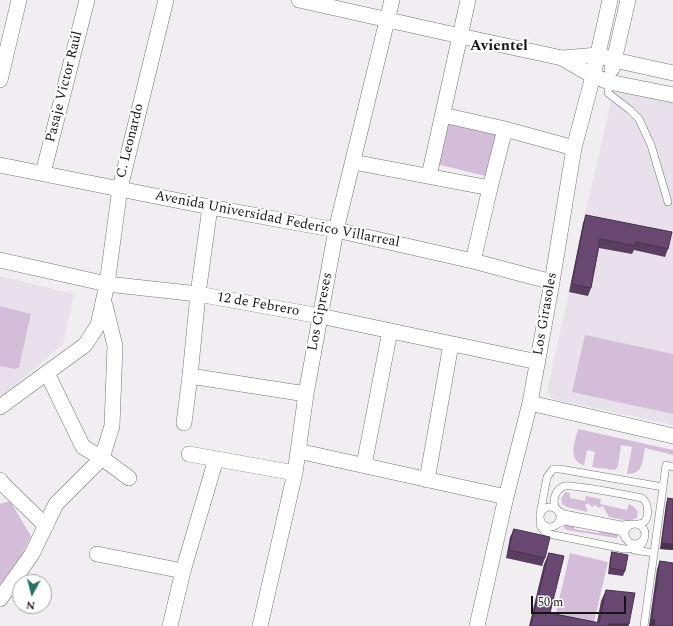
<!DOCTYPE html>
<meta charset="utf-8">
<style>
body{margin:0}
#map{position:relative;width:673px;height:626px;overflow:hidden;background:#f1eef2;font-family:Spectral,serif}
canvas{display:block}
.north{position:absolute;left:12px;top:574px;width:40px;height:40px;box-sizing:border-box;background:#fff;border:1px solid #a2a2a2;border-radius:50%;rotate:187deg;font-size:11px;font-weight:700;line-height:16px;text-align:center;color:#171617}
.north::after{content:'';display:block;margin:auto;width:14px;height:18px;background:#276e63;clip-path:polygon(50% 0,100% 100%,50% 72%,0 100%)}
.scale{position:absolute;left:531px;top:596px;width:95px;height:18px;box-sizing:border-box;border:2px solid #171617;border-top:0;padding-left:5px;font-size:12px;line-height:14px;white-space:nowrap;color:#171617;-webkit-text-stroke:3px #fff;paint-order:stroke}
</style>
<div id="map">
<canvas width="673" height="626"></canvas>
<div class="north">N</div>
<div class="scale">50 m</div>
</div>
<script>
const g = document.querySelector('canvas').getContext('2d');
g.lineJoin = 'round';
function fill(path, color) {
  g.fillStyle = color;
  g.fill(path, 'evenodd');
}
function stroke(path, color, width, dash) {
  g.strokeStyle = color;
  g.lineWidth = width;
  g.lineCap = dash ? 'butt' : 'round';
  g.setLineDash(dash || []);
  g.stroke(path);
}
function drawText(font, color, halo, rows, align = 'center') {
  g.font = font + ' Spectral,serif';
  g.lineWidth = 4;
  g.setLineDash([]);
  g.textBaseline = 'middle';
  g.strokeStyle = halo;
  g.fillStyle = color;
  for (const [text, x, y, turn = 0] of rows) {
    g.save();
    g.translate(x, y);
    g.rotate((+turn || 0) * Math.PI / 180);
    g.textAlign = isNaN(turn) ? turn : align;
    if (halo) g.strokeText(text, 0, 0);
    g.fillText(text, 0, 0);
    g.restore();
  }
}
fill(new Path2D(`
 M614,89L673,102V425L552,399L547,391L569,292L583,223Z
 M0,276L74,294L63,344L0,398Z`), '#e8e0ea');
fill(new Path2D(`
 M448,120L500,132L489,177L437,164Z
 M0,306L31,314L19,367L15,369L0,366Z
 M585,335L673,354V414L572,392Z
 M578,429L673,450V455L645,448C642,461 644,474 627,474L632,447L621,445L618,466L615,470L592,467L595,452L587,450L584,466C582,464 580,464 578,462C569,455 576,438 578,429Z
 M565,492L570,493V498L585,501L586,496L601,499L600,504L627,510L629,504C635,507 639,510 637,518L629,521L609,517L603,506L599,508L595,505L592,507L588,503L585,505L588,512L567,507L562,504L561,499Z
 M10,501L31,536L8,583L0,585V504Z
 M565,524L575,526L574,529L599,533L600,530L618,534V537L616,538L567,530L564,528V526Z
 M570,553L608,562L593,626L555,617Z`), '#d3bdd9');
const lane = new Path2D(`
 M609,82L608,93L630,110L639,119L651,145L668,202
 M540 517a10 10 0 1 1 20 0a10 10 0 1 1-20 0Z
 M540,514L547,477L553,469H560L663,487
 M540,517V525L543,530L549,534L624,549C637,549 643,549 645,535
 M625 534a10 10 0 1 1 20 0a10 10 0 1 1-20 0Z
 M558,524L564,521L619,531L623,533L625,538
 M632,524L621,525L564,514C561,512 556,510 555,506C552,498 557,488 565,486C569,485 576,487 580,487C601,490 622,494 642,498C645,501 647,503 647,506C648,511 648,519 644,522C642,524 638,524 635,524
 M634,550L654,553
 M644,626L666,465L673,467`);
const street = new Path2D(`
 M299,0L460,36L562,58L598,55L614,60L673,73
 M562,58L593,76L609,82L673,95
 M612,69L628,0
 M0,80L19,0
 M443,115L505,129L574,148
 M353,162L490,188
 M0,165L210,207L336,230L473,261L552,282
 M43,173L87,0
 M429,176L468,0
 M0,260L107,284L198,294L320,316L538,362
 M473,261L490,188L505,129
 M47,373L83,447L102,458L129,478
 M190,376L306,394
 M530,403L673,436
 M0,407L85,345L98,325L107,284L120,188L166,0
 M184,423L190,376L198,294L210,207
 M298,451L506,497
 M189,454L295,473
 M364,465L390,331
 M0,480L2,483L46,526
 M427,480L451,344
 M97,554L183,571
 M0,599L32,554L56,504L102,458L112,426L115,346L105,305
 M170,626L183,571L216,459
 M260,626L295,473L306,394L336,230L392,0
 M477,626L506,497L530,403L552,282L574,148L593,76L610,0`);
stroke(lane, '#777578', 8);
stroke(street, '#777578', 16);
stroke(lane, '#fff', 7);
stroke(street, '#fff', 15);
fill(new Path2D(`
 M586,215L668,249L665,257L634,250L632,254L599,248L591,288L588,296L569,292L583,223Z
 M668,498L673,499V550L660,549L666,504Z
 M514,529L545,558L542,566L506,558L510,537Z
 M612,552L625,571L623,576L608,574L610,558Z
 M549,553L550,613L597,622L601,601L606,590L629,624L628,626H529L544,564Z
 M660,561L673,626H649L657,569Z`), '#593e60');
fill(new Path2D(`
 M662,543L673,544V550L660,549Z
 M652,619L655,620L653,626H649Z
 M608,624H629L628,626H607Z`), '#49324e');
const building = new Path2D(`
 M586,215L672,232L668,249L636,242L635,246L600,239L591,288L572,284Z
 M668,498L673,499V544L662,543Z
 M514,529L550,537L545,558L509,550Z
 M612,552L628,555L625,571L610,568Z
 M549,553L564,556L550,613L599,623L606,590L635,593L629,624H608V626H531Z
 M660,561L673,563V626H654L655,620L652,619Z`);
fill(building, '#684870');
stroke(building, '#49324e', 1);
drawText('14px', '#171617', '#fff', [
 ["Pasaje Victor Raúl",65,87,-76],
 ["C. Leonardo",131,141,-76],
 ["Avenida Universidad Federico Villarreal",277,220,11],
 ["12 de Febrero",258,305,10],
 ["Los Cipreses",321,312,-79],
 ["Los Girasoles",546,314,-80]
]);
drawText('bold 15px', '#171617', '#fff', [
 ["Avientel",499,47]
]);
</script>
